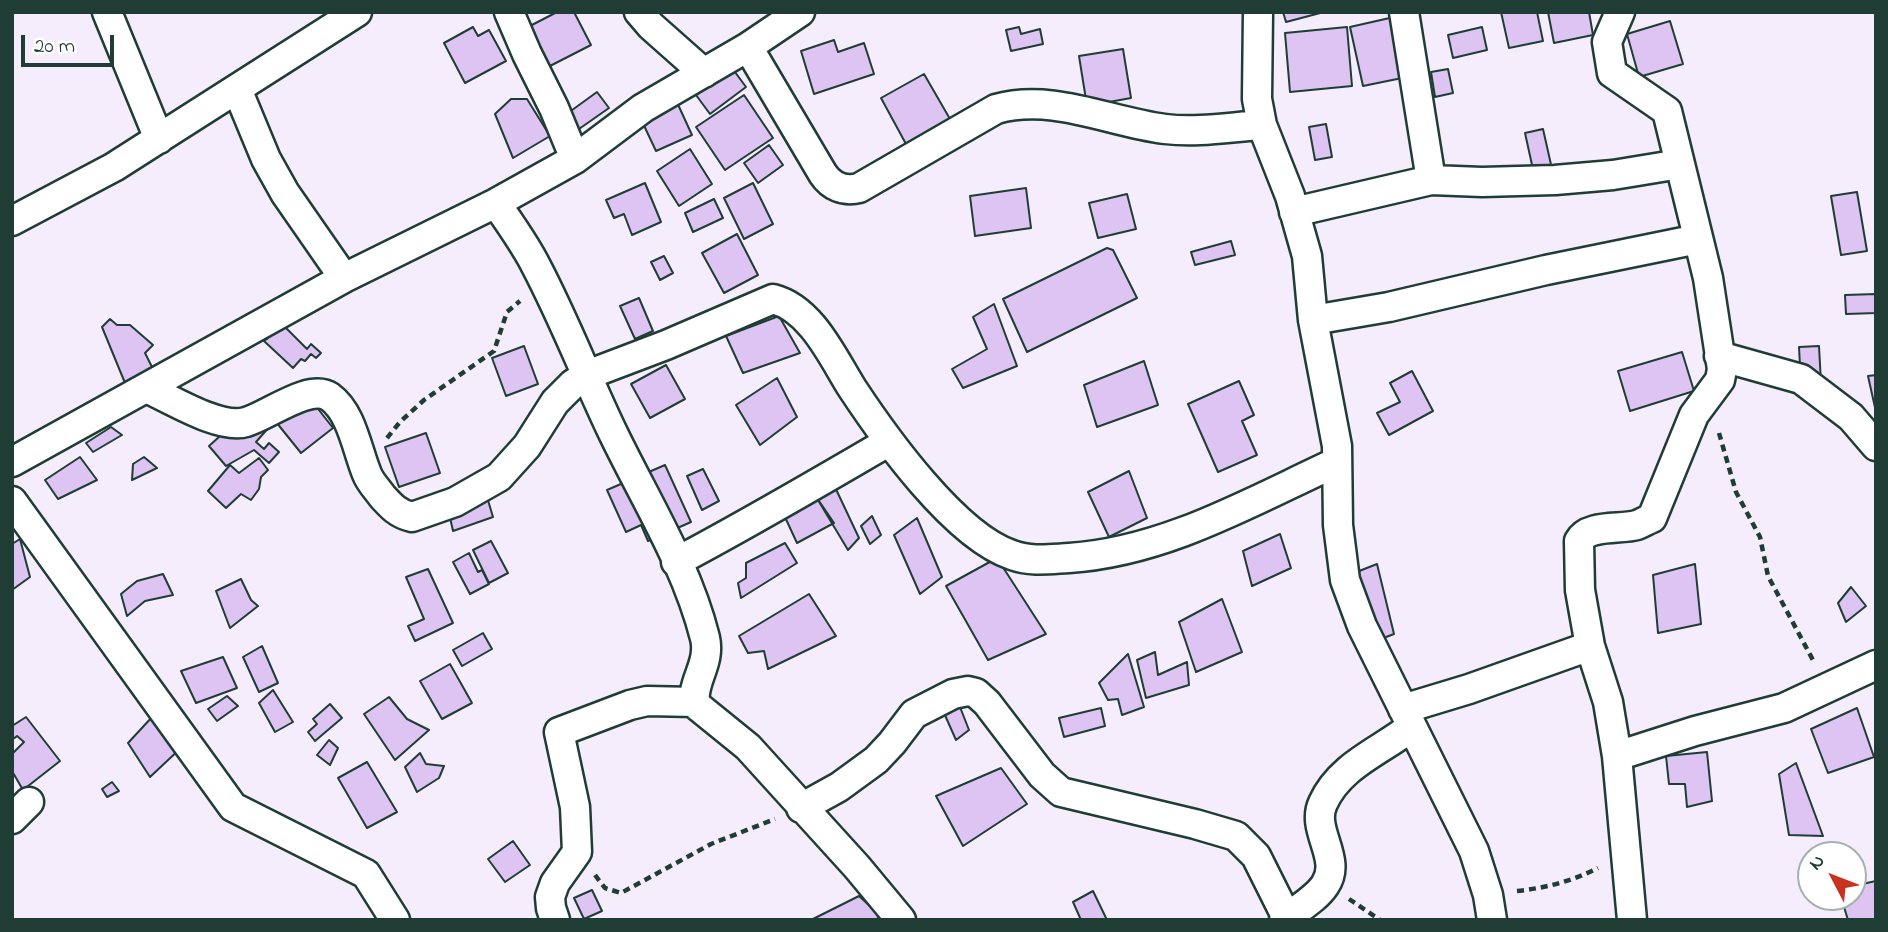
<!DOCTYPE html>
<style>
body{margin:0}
#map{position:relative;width:1888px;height:932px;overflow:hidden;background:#f5edfb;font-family:"Indie Flower",sans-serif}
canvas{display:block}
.frame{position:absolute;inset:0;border:14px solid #1f3d34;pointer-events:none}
.north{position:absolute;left:1797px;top:841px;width:70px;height:70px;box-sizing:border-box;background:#fff;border:2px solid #a5b1ae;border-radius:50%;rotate:312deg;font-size:19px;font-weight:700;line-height:28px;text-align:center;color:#1f3d34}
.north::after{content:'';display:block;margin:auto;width:24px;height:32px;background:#c8321e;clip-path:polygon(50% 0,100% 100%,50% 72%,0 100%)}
.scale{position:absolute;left:21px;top:35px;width:93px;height:32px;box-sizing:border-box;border:4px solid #1f3d34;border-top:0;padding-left:9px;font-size:21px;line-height:24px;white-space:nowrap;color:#1f3d34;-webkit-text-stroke:5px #fff;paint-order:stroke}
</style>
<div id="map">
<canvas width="1888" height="932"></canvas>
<div class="frame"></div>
<div class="north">N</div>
<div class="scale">20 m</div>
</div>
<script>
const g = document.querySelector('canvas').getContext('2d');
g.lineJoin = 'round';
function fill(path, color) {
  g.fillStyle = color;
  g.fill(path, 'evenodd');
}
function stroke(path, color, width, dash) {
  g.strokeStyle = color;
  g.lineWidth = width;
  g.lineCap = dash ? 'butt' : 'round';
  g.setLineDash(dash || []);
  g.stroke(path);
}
const building = new Path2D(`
 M557,12H574L591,45L548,67L528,27Z
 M1283,12H1324L1286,22Z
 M1501,12H1537L1543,41L1509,48Z
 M1548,12H1589L1593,35L1554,43Z
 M1394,17L1407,77L1363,86L1350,27Z
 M1670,21L1683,64L1639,77L1627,34Z
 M473,27L478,36L489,30L506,61L465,83L444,43Z
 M1019,27L1021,34L1040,29L1043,44L1011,51L1006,30Z
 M1347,27L1352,86L1290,92L1285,33Z
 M1482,27L1487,50L1453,58L1448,35Z
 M834,40L838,52L864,43L874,74L814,94L801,51Z
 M1123,49L1131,98L1087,106L1079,56Z
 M732,68L746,87L710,114L696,95Z
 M1448,69L1453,93L1435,97L1431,72Z
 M924,74L950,119L906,144L881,98Z
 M597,92L609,108L579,129L568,113Z
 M744,95L773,138L725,170L696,127Z
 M675,98L692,135L656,151L639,115Z
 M511,99H527L550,136L513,158L495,114Z
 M1326,124L1332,157L1315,160L1309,127Z
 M1543,129L1552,169L1534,174L1525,133Z
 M769,145L783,165L758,183L744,163Z
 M690,149L712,184L679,206L657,171Z
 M645,183L661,222L632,235L624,214L614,218L606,200Z
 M753,183L773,224L744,239L724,198Z
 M1026,188L1031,228L975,236L970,196Z
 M1857,192L1867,251L1841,255L1831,196Z
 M1127,194L1136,229L1098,238L1089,203Z
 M714,199L723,218L693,232L685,213Z
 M737,234L758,275L724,293L702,253Z
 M1231,241L1235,255L1195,265L1191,252Z
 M1107,248L1113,250L1137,298L1027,352L1003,299Z
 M664,256L673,273L660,280L651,262Z
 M1876,294V313L1846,314L1845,295Z
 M639,298L653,331L635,339L620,306Z
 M994,304L1017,366L963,388L952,369L987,349L973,317Z
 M779,316L800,353L743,373L726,336Z
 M110,319L117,325H130L153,345L145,353L153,369L125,383L102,327Z
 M281,323L307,349L311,344L321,353L316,358L311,354L305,361L301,359L293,368L264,341L268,338L261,332Z
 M524,346L538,384L506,396L492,358Z
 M1819,346L1821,383L1801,385L1799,347Z
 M1682,352L1694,391L1630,411L1618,371Z
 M1144,361L1158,405L1097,427L1084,385Z
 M666,365L685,399L650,418L631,384Z
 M1412,371L1433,411L1389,435L1377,413L1400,402L1390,383Z
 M1876,375V412L1868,376Z
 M777,378L797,417L760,445L736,405Z
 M1239,381L1254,415L1242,421L1257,455L1218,472L1188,404Z
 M297,382L333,428L301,453L264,407Z
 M231,426H270L256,442L264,449L269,443L279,452L269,463L254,450L226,466L209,446Z
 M111,427L122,435L93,452L86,443Z
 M426,433L440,473L399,487L385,447Z
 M80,457L97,480L58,499L45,480Z
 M144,457L157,468L132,480L133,464Z
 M259,458L268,470L261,477L259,489L251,500L241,494L226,508L208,491L230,465L239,473Z
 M665,465L691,522L648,541L641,525L626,532L607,490Z
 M703,469L719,501L702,510L687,476Z
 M1129,471L1147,518L1109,537L1088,492Z
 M834,485L859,538L848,550L815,495Z
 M484,487L493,517L453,531L445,495Z
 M815,495L834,523L797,543L784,515Z
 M872,516L881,535L870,544L861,526Z
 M917,518L942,577L920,594L894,535Z
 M1280,534L1291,568L1252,586L1243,551Z
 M20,539L30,577L12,590V544Z
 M491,541L508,573L489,583L473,550Z
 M785,543L797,563L741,598L738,583L746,578V563Z
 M469,553L478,572L482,570L489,584L470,594L453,562Z
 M997,558L1046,634L988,660L946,586Z
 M1377,564L1394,634L1365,645L1349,575Z
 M1695,564L1701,624L1658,633L1653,575Z
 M428,569L453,623L415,641L408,626L424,619L406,577Z
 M163,574L173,595L145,601L127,616L121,594L137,581Z
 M241,579L251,600L258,606L230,628L216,591Z
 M1851,587L1866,606L1846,622L1838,603Z
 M809,594L836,636L768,669L764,651L748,653L739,636Z
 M1222,599L1242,652L1196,672L1179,622Z
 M483,633L492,649L462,666L453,650Z
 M262,646L278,683L259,692L243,657Z
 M1155,652L1158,675L1187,662L1189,685L1146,698L1137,660Z
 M1128,654L1144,707L1122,715L1118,699L1108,700L1099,683Z
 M223,657L237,688L196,703L181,671Z
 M450,664L472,703L442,719L420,681Z
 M951,684L969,730L956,740L940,704Z
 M273,690L293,722L275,732L259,703Z
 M227,696L238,706L217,721L208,709Z
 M389,697L407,719L429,730L395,760L364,714Z
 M330,704L342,718L315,741L308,732L317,724L313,719Z
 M1101,708L1105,726L1064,737L1059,718Z
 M1857,708L1874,757L1828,773L1811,729Z
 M153,716L183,746L150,777L128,743Z
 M26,717L60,761L23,790L12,771V754L24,742L17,736L12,740V726Z
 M329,740L338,748L330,765L317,755Z
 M1707,752L1712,801L1687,807L1685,784H1669L1666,756Z
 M420,753L426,764L444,766L439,778L417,792L405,767Z
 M367,762L397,812L367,828L338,778Z
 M1796,763L1823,836L1789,835L1779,774Z
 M1001,768L1027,804L963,846L936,796Z
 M112,782L119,791L107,797L102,789Z
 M513,841L530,865L505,882L488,859Z
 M1876,881V920H1848L1841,897H1853V886Z
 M592,890L602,911L584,919L574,898Z
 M1093,891L1107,920H1081L1073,902Z
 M859,896L881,916L875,920H811Z`);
fill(building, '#ddc4f3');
stroke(building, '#1f3d34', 2);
const minor = new Path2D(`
 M107,12L159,139
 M509,12L527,54L554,108L575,159
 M639,12L651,26L704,73
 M1258,12L1257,99L1262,125L1290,196L1307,256L1313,320L1337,446L1338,525L1345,580L1362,626L1474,851L1488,895L1492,920
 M1404,12L1431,180
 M1620,12L1607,42L1612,73L1667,111L1708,278L1722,369L1720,380L1694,415L1652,518C1647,520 1642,523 1637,525C1620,530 1588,524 1579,541L1580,590L1590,646L1608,702L1617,756L1632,920
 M748,47L823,174C831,186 844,192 859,188L996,109C1053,93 1109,122 1165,129C1198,133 1230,127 1262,125
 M237,89L266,159L285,193L344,278
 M496,203C510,224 525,244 536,266C565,321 587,379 614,435C646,501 687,566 705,638C711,664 691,682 695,704L748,747L857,867L901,920
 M1294,212L1431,180L1482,182L1555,180L1613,175L1680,164
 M12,221L114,167L357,12
 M1313,320L1389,307L1546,270L1698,239
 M1719,356L1801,379L1851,417L1876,446
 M146,388C171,399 220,430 246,422C268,416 309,383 330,397C352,413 357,450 367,474C370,482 377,489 382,496C391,506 398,514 412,517L455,502L499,477L527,446L555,402L573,384L587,375L666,345L773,299C812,309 833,358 852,388C885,438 955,536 1012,555C1031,562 1050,559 1069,558C1165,552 1252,501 1337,462
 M12,462L344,278L496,203L575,159L643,108L748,47L800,12
 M12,501L233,807L366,874L395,920
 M676,562C748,524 818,483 888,442
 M1403,709L1469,689L1590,646
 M1617,756L1695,731L1784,708L1876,665
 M801,808L839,787L876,760L892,743L914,714L953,694L968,691L976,693L987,703L1042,775L1061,792L1195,824L1236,836L1256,856L1287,918
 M12,819L29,802
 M555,920L551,908L550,897L555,883L577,852L575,807L559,732L630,705L647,701L695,702
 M1284,920C1297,909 1316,899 1325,885C1343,859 1310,830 1323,803C1340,765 1381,751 1411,727`);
stroke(minor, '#1f3d34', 33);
stroke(new Path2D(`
 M1719,433L1736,492L1760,537L1768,576L1814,662
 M387,438L400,422L424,400L494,351L507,312L520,301
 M595,875L605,888L621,893L711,844L775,819
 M1517,891C1546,888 1572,881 1598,868
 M1349,899L1380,920`), '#1f3d34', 4.5, [7, 5]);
stroke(minor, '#fff', 28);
</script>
